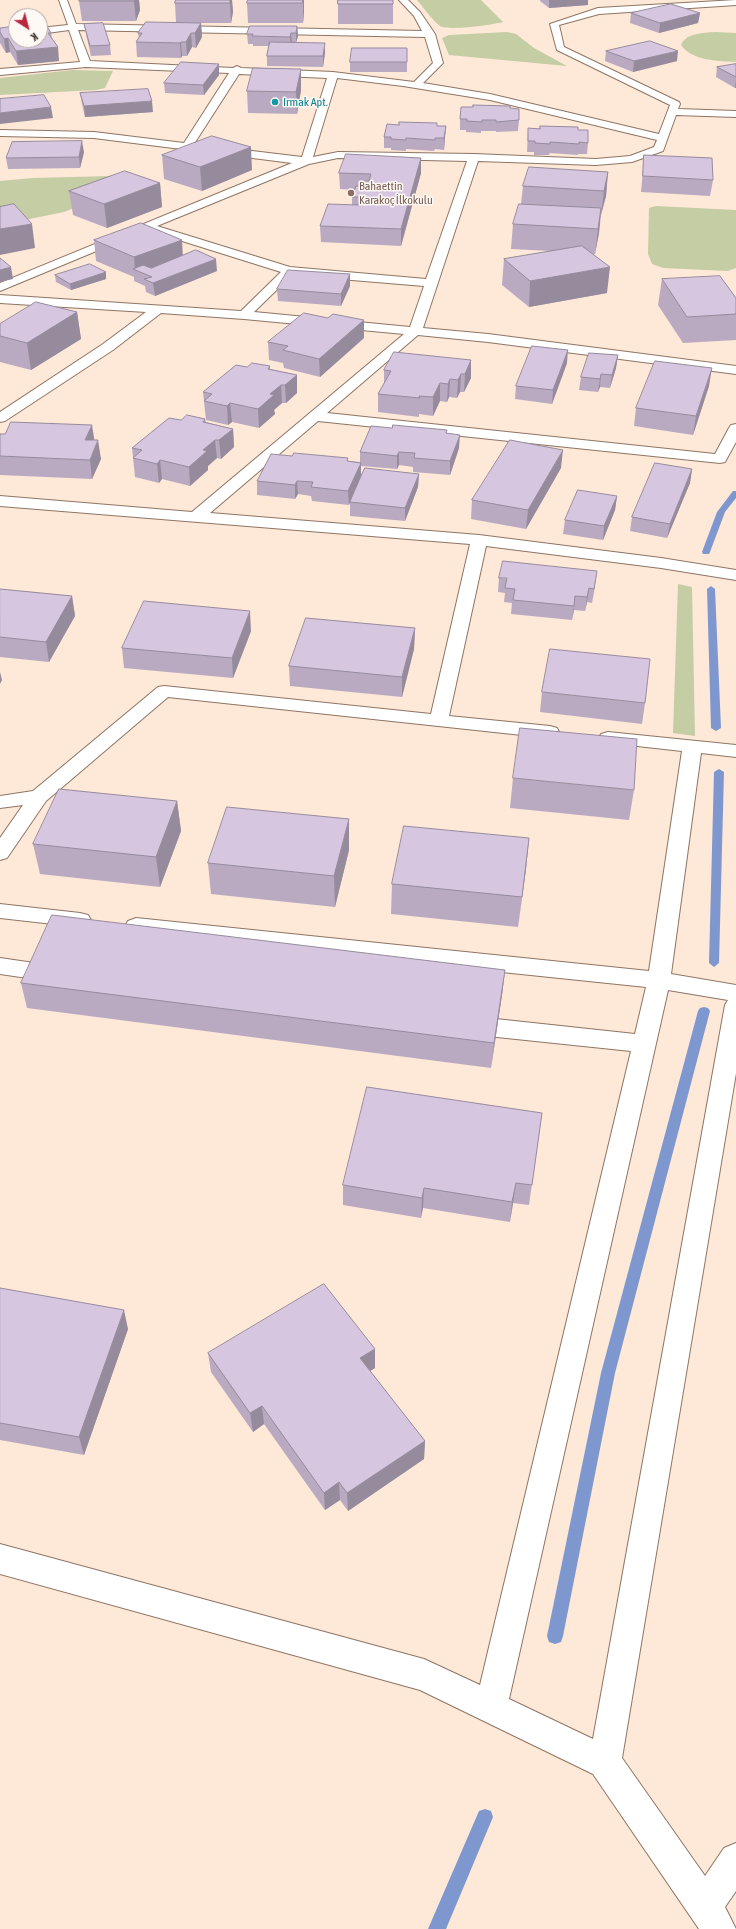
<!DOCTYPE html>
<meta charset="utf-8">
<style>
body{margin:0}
#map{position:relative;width:736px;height:1929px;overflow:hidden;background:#fee8d8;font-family:"Asap Condensed",sans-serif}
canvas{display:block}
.north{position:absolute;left:8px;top:8px;width:40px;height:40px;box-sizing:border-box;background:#fff9f5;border:1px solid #b4aca7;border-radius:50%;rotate:144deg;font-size:11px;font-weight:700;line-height:16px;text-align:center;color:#443931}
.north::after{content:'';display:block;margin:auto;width:14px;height:18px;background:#b8263f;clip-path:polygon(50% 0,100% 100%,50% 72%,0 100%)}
</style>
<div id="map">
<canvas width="736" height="1929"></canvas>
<div class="north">K</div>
</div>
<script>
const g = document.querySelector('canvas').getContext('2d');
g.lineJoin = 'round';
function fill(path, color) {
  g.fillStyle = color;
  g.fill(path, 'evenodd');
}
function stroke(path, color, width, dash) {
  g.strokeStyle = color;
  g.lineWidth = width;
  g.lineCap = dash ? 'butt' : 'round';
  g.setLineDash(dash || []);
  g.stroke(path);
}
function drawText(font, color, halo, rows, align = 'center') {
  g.font = font + ' "Asap Condensed",sans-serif';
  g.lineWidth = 3;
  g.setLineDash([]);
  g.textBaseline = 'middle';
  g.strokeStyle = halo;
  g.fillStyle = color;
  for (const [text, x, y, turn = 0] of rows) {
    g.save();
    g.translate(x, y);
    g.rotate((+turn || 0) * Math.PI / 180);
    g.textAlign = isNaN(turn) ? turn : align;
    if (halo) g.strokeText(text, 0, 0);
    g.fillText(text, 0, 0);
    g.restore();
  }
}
fill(new Path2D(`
 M417,0H481L503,22C493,25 448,31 440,26C432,20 424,8 417,0Z
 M507,32L516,34L534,48L567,66L449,55L442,38L449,35Z
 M715,32L736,33V62C719,61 692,61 681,45C686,33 703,33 715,32Z
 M72,70L113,71L105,88L96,90L0,95V78Z
 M111,176L129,178L120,190L64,212L0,225V181L33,178Z
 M656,206L736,210V268L728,271L663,268L652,264L648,254L649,208Z
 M678,584L692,587L695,736L673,733Z`), '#c4cda3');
fill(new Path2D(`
 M733,491H736V498L725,512L710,552L709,554H703L702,552L717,512Z
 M711,586L715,589L721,728L716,731L711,728L707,589Z
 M719,769L724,772L719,963L714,967L709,963L714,772Z
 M704,1007L708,1008L710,1011L615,1373L563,1636L561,1642L555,1644L549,1642L547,1636L601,1373L698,1011L700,1008Z
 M485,1809L491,1811L493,1817L446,1929H428L479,1811Z`), '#7e98cf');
const minor = new Path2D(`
 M59,0H67L76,24L422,31L414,16L399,0H408L420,12L435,34L443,63L423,83L490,94L659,134L670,105L557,50L550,24L598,8L736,0V5L599,14L559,25L564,47L679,102L680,104L678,109L736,111V117L676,115L663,151L632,162L596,165L478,161L423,328L488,334L736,366V374L488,342L418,335L327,413L715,454L729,428L731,425L736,424V442L725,462L720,463L318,421L210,513L479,535L661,558L736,570V580L661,568L486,546L449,716L550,726L557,728L559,732L557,736L550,738L168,697L46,801L7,858L0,860V838L23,805L0,808V796L33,791L158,687L164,686L431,714L470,544L0,506V496L192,512L404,334L244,319L161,313L113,350L5,421L0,422V412L103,344L146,312L0,303V295L241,311L281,272L147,230L0,291V283L292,163L94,138L0,136V130L94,132L184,143L229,73L86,67L0,75V69L80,62L69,30L40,34V28L68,25ZM78,30L425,37L433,63L414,82L333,72L241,68L237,66L233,68L90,61ZM239,74L327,78L302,157L194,144ZM337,78L403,86L490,100L657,140L654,147L630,156L596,159L474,154L338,152L313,157ZM338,158L467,161L426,279L290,267L157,226L309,164ZM292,275L424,286L410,327L254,312Z
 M608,732L736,745V757L701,753L671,974L736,985V1073L622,1758L705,1876L724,1848L736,1843V1891L725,1907L736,1929H699L593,1774L420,1690L0,1574V1544L424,1659L480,1685L631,1051L468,1034L460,1031L457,1025L460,1019L468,1016L635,1034L646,987L136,934L128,931L125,926L128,921L136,918L649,971L682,751L601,742L599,738L601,734ZM668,990L728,1000L725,1005L593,1739L509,1699Z
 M0,904L80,913L88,915L91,920L88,925L80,927L0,918Z
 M0,958L55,966L63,968L66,974L63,980L55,982L0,974Z`);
stroke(minor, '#8e7564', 2);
fill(minor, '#fff');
fill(new Path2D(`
 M139,0L140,10L136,21H82L79,1Z
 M176,0H232L233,12L231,23H176L175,3Z
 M304,0V12L303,23H248L247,3Z
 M393,0V24H338V4Z
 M540,0H588V5L549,8L540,1Z
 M631,13H700L698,23L659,33L630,23Z
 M201,23L202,37L196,48L192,47L187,56H182L181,58L137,57L136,42L139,38L138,33Z
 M84,24L110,45L111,55L91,56L86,34Z
 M297,26L298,36L296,42L325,53L323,67L267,66V56L269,46H253V44H248L247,34Z
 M0,28L51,33L52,38L59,61L18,65L10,52L6,53L0,43Z
 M407,48V72H350V62Z
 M606,51L677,61L633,72L605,61Z
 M219,64V75L204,95L165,93L164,83Z
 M736,64V88H735L716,77L717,67Z
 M301,90L297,114L248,113L247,91Z
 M80,93L153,112L85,117L82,104Z
 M510,108L519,120L518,131L496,132V131H481V133L466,132V130H460V119Z
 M437,123V126H446L445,137L444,150L435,149L434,151L406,149V151L391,150V148H384V137L399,125Z
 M528,128L578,130L588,143L587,154H578V155L550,153L549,155H534V152H527Z
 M84,152L80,168L8,169L6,158Z
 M162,155L252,170L202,191L164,179Z
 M644,155L713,180L710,196L641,192L643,170Z
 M421,158V173L401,246L321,242L320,226L352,205V197L355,190L340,189L339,173Z
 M608,172L606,196L601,215L599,233L595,254H592L607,293L529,307L502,285L504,259L551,251L511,249L513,224L521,204L523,186Z
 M160,183L162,207L107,228L73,215L69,191Z
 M94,240L183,255L217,271L155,296L146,292L145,286L134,281V277L96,261Z
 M350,274V286L341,306L278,301L277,289Z
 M55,275L106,279L71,290L56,282Z
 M662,279L736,298V340L683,343L658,305Z
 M77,312L81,339L31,370L0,362V324Z
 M328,318L364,320V338L320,377L284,368L283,363L269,360L268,342Z
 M618,355L616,368L610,388L600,387L598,392L579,390L581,377Z
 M471,360V378L464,392H460L457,398L449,397L447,402L440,401L433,416L419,414V417L378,412V394L384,383V370Z
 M567,363L552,404L515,399L516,386Z
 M270,366V369L297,375V393L286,403H282L274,410L275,414L259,428L232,422L228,425L206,420L203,392L247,367Z
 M709,386L693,435L634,426L636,408Z
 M205,419L206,422L233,429L234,447L221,459L217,458L208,466V470L190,486L162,479L159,483L135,477L132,448L181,420Z
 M446,433L459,448L450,475L413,472V467L399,465L397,469L361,466L349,505L312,501L311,496L298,494L295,499L257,495V481L348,461L360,462V452Z
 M0,434L94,440L101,459L92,479L0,475Z
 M561,468L526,529L471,519L472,500Z
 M692,469L690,483L667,538L630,531L632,517Z
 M419,474L418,487L405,521L350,516V502Z
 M617,496L615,510L603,540L563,534L565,520Z
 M499,578L595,585L592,603L587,602L585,611L574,610L572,620L511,614L512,603L504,602L505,593L498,592Z
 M0,589L72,596L75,616L49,662L0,657Z
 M415,628L414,649L402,697L290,686L289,666Z
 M251,631L233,678L124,668L122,648Z
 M542,692L645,703L642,724L540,712Z
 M513,778L634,790L629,820L510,808Z
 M177,801L181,831L160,887L40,874L33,844Z
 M529,838L526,869L518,927L391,914L392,884Z
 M349,850L335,907L211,894L208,863Z
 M505,970L502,995L491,1068L27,1008L21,983Z
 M542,1113L529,1205L513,1203L510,1222L423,1208L421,1218L343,1205V1185Z
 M0,1288L128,1329L84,1455L0,1440Z
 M375,1349V1368L370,1371L425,1441L424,1459L348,1511L340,1500L325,1510L264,1424L253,1432L211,1372L208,1353Z`), '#b9aac1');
fill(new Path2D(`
 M135,0H139L140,10L136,21L134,1Z
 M230,0H232L233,12L231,23L230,3Z
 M303,0H304V12L303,23Z
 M549,0H588V5L549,8Z
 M700,13L698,23L659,33L660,23Z
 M201,23L202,37L196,48L195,33Z
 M297,26L298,36L296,43V33Z
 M191,33L192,47L187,56L186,42Z
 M291,33L292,43L291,47L290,37Z
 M8,38L10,52L6,53L4,39Z
 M181,42L182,56L181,58L180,43Z
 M325,43V53L323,67V56Z
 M58,47L59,61L18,65L16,51Z
 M678,51L677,61L633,72L634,61Z
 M219,64V75L204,95L203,85Z
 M301,69V90L297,114L296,92Z
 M736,79V88H735Z
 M152,101L153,112L85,117L84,106Z
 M51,107L53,118L0,124V113Z
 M446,126L445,137L444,150V138Z
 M82,141L84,152L80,168L79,157Z
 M251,147L252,170L202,191L200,167Z
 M421,158V173L401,246V229Z
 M608,172L606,196L601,215L604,191Z
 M160,183L162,207L107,228L104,204Z
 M601,208L599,233L595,254L598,229Z
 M32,224L35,248L0,255V229Z
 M182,240L183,260L146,274L135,270L134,257Z
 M216,259L217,271L155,296L153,283Z
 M11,267L13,279L0,282V270Z
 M610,267L607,293L529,307L530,281Z
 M106,272V279L71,290L70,284Z
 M350,274V286L341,306V294Z
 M77,312L81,339L31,370L27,343Z
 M364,320V338L320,377L319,359Z
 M568,350L567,363L552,404L553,390Z
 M618,355L616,368L610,388L612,375Z
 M471,360V378L464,392L465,374Z
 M712,368L709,386L693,435L696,416Z
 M461,374L460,392L457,398L458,380Z
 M601,374L600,387L598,392L600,379Z
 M297,375V393L286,403L285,385Z
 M450,379L449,397L447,402L448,384Z
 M440,383V401L433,416V397Z
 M281,385L282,403L274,410L275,414L259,428L258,409L270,394Z
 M230,403L232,422L228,425L227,406Z
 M92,425L95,444L85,440Z
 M233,429L234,447L221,459L219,440Z
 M460,435L459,448L450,475V461Z
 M98,440L101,459L92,479L90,460Z
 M215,440L217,458L208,466V470L190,486L189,467L203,450Z
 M563,450L561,468L526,529L528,510Z
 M399,452V465L397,469V456Z
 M160,460L162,479L159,483L157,464Z
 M361,463V476L349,505L348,491Z
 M692,469L690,483L667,538L670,524Z
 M419,474L418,487L405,521V508Z
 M297,481L298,494L295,499V485Z
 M617,496L615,510L603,540L604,526Z
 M597,571L595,585L592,603L594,589Z
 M589,588L587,602L585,611L587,597Z
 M72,596L75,616L49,662L46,642Z
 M575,596L574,610L572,620L574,606Z
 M250,611L251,631L233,678L232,658Z
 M415,628L414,649L402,697V677Z
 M0,672L2,680L0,684Z
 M177,801L181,831L160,887L156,857Z
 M349,819V850L335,907L334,876Z
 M529,838L526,869L518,927L522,897Z
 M505,970L502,995L491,1068L494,1043Z
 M516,1183L513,1203L510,1222L512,1202Z
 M424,1188L423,1208L421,1218L422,1198Z
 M124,1310L128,1329L84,1455L79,1437Z
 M375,1349V1368L360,1377V1358Z
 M262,1406L264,1424L253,1432L250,1413Z
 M425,1441L424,1459L348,1511L347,1493Z
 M339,1482L340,1500L325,1510L324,1493Z`), '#968b9d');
const building = new Path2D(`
 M80,0H135L134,1H79Z
 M176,0H230V3H175Z
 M248,0H303L302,3H247Z
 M338,0H393V4H338Z
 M671,4L700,13L660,23L631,13Z
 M146,22L201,23L195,33H191L186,42H181L180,43L136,42L142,33H138Z
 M45,23L51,33H48L58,47L16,51L8,38L4,39L0,32V28L16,26V40H40V24Z
 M103,23L110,45L90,46L84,24Z
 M250,26H297L296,33H291L290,37L252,36L253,34H247Z
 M650,41L678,51L634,61L606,51Z
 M270,42L325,43L323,56H267Z
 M352,48H407V62H350Z
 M181,62L219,64L203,85L164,83Z
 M736,64V77L717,67Z
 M253,68L301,69L296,92L247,91Z
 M148,89L152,101L84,106L80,93Z
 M44,95L51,107L0,113V99Z
 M473,105L510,106V108L519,109V120L496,122V120H482V122L467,121V119H460L461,107H473Z
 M399,122L437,123V126H446L444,138H435V140L406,138V140L391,139V137H384L387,124L399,125Z
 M540,126L578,127V130H588V143L579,142V144L550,142V144L535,143V141H528V128L540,129Z
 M212,136L251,147L200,167L162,155Z
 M82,141L79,157L6,158L12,142Z
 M346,154L421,158L401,229L320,226L328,204L358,205L361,197H352L356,186H362L364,181H369L371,174L339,173Z
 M644,155L712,158L713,180L643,176Z
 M529,167L608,172L604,191L523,186Z
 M125,171L160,183L104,204L69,191Z
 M14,204L32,224L0,229V207Z
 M519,204L601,208L598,229L513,224Z
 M141,223L182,240L134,257L94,240Z
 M582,246L610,267L530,281L504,259Z
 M196,250L216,259L153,283L144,279L152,277L133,269L143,265L151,268Z
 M0,258L11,267L0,270Z
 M90,264L106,272L70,284L55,275Z
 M288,270L350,274L341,294L277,289Z
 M720,276L736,298V314L687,317L662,279Z
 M36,302L77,312L27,343L0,336V324Z
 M304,313L328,318L333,314L364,320L319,359L283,350L288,346L268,342Z
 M532,346L568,350L553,390L516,386Z
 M394,352L471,360L465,374H461L458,380L450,379L448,384L440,383L433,397L419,396L420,398L378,394L391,371L384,370Z
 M589,353L618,355L612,375L601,374L600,379L581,377Z
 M655,361L712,368L696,416L636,408Z
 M252,363L270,366L268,369L297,375L285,385H281L270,394L274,395L258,409L230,403L227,406L204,401L212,394L203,392L236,365L247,367Z
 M187,415L205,419L203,422L233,429L219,440H215L203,450L207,451L189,467L160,460L157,464L133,458L142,450L132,448L169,418L181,420Z
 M11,422L92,425L85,440H98L90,460L0,456V434H5Z
 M393,425L447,430L446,433L460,435L450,461L414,458L415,453L399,452L397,456L360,452L371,426L392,428Z
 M510,440L563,450L528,510L472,500Z
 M294,453L348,458L347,461L361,463L348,491L311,487L313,482L297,481L295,485L257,481L271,454L292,456Z
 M655,463L692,469L670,524L632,517Z
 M365,468L419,474L405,508L350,502Z
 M578,490L617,496L604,526L565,520Z
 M503,561L597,571L594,589L589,588L587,597L575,596L574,606L513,600L515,589L505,588L507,578H499Z
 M0,589L72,596L46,642L0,637Z
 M144,601L250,611L232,658L122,648Z
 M306,618L415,628L402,677L289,666Z
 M550,649L650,659L645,703L542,692Z
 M520,728L637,739L634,790L513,778Z
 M59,789L177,801L156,857L33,844Z
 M227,807L349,819L334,876L208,863Z
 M404,826L529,838L522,897L392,884Z
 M52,915L505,970L494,1043L21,983Z
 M367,1087L542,1113L532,1185L516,1183L512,1202L424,1188L422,1198L343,1185Z
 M324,1284L375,1349L360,1358L425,1441L347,1493L339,1482L324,1493L262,1406L250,1413L208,1353Z
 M0,1288L124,1310L79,1437L0,1423Z`);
fill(building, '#d7c6e0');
stroke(building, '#968b9d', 1);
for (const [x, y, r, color] of [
 [275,102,4,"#0f9aa8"],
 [351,193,4,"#8d6e63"]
]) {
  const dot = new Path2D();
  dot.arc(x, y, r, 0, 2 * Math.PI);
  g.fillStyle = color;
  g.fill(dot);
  stroke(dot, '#fff9f5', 1.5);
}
drawText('12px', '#0d838f', '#fff9f5', [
 ["Irmak Apt.",283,102]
], 'left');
drawText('12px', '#785e54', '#fff9f5', [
 ["Bahaettin",359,186],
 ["Karakoç İlkokulu",359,200]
], 'left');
</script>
